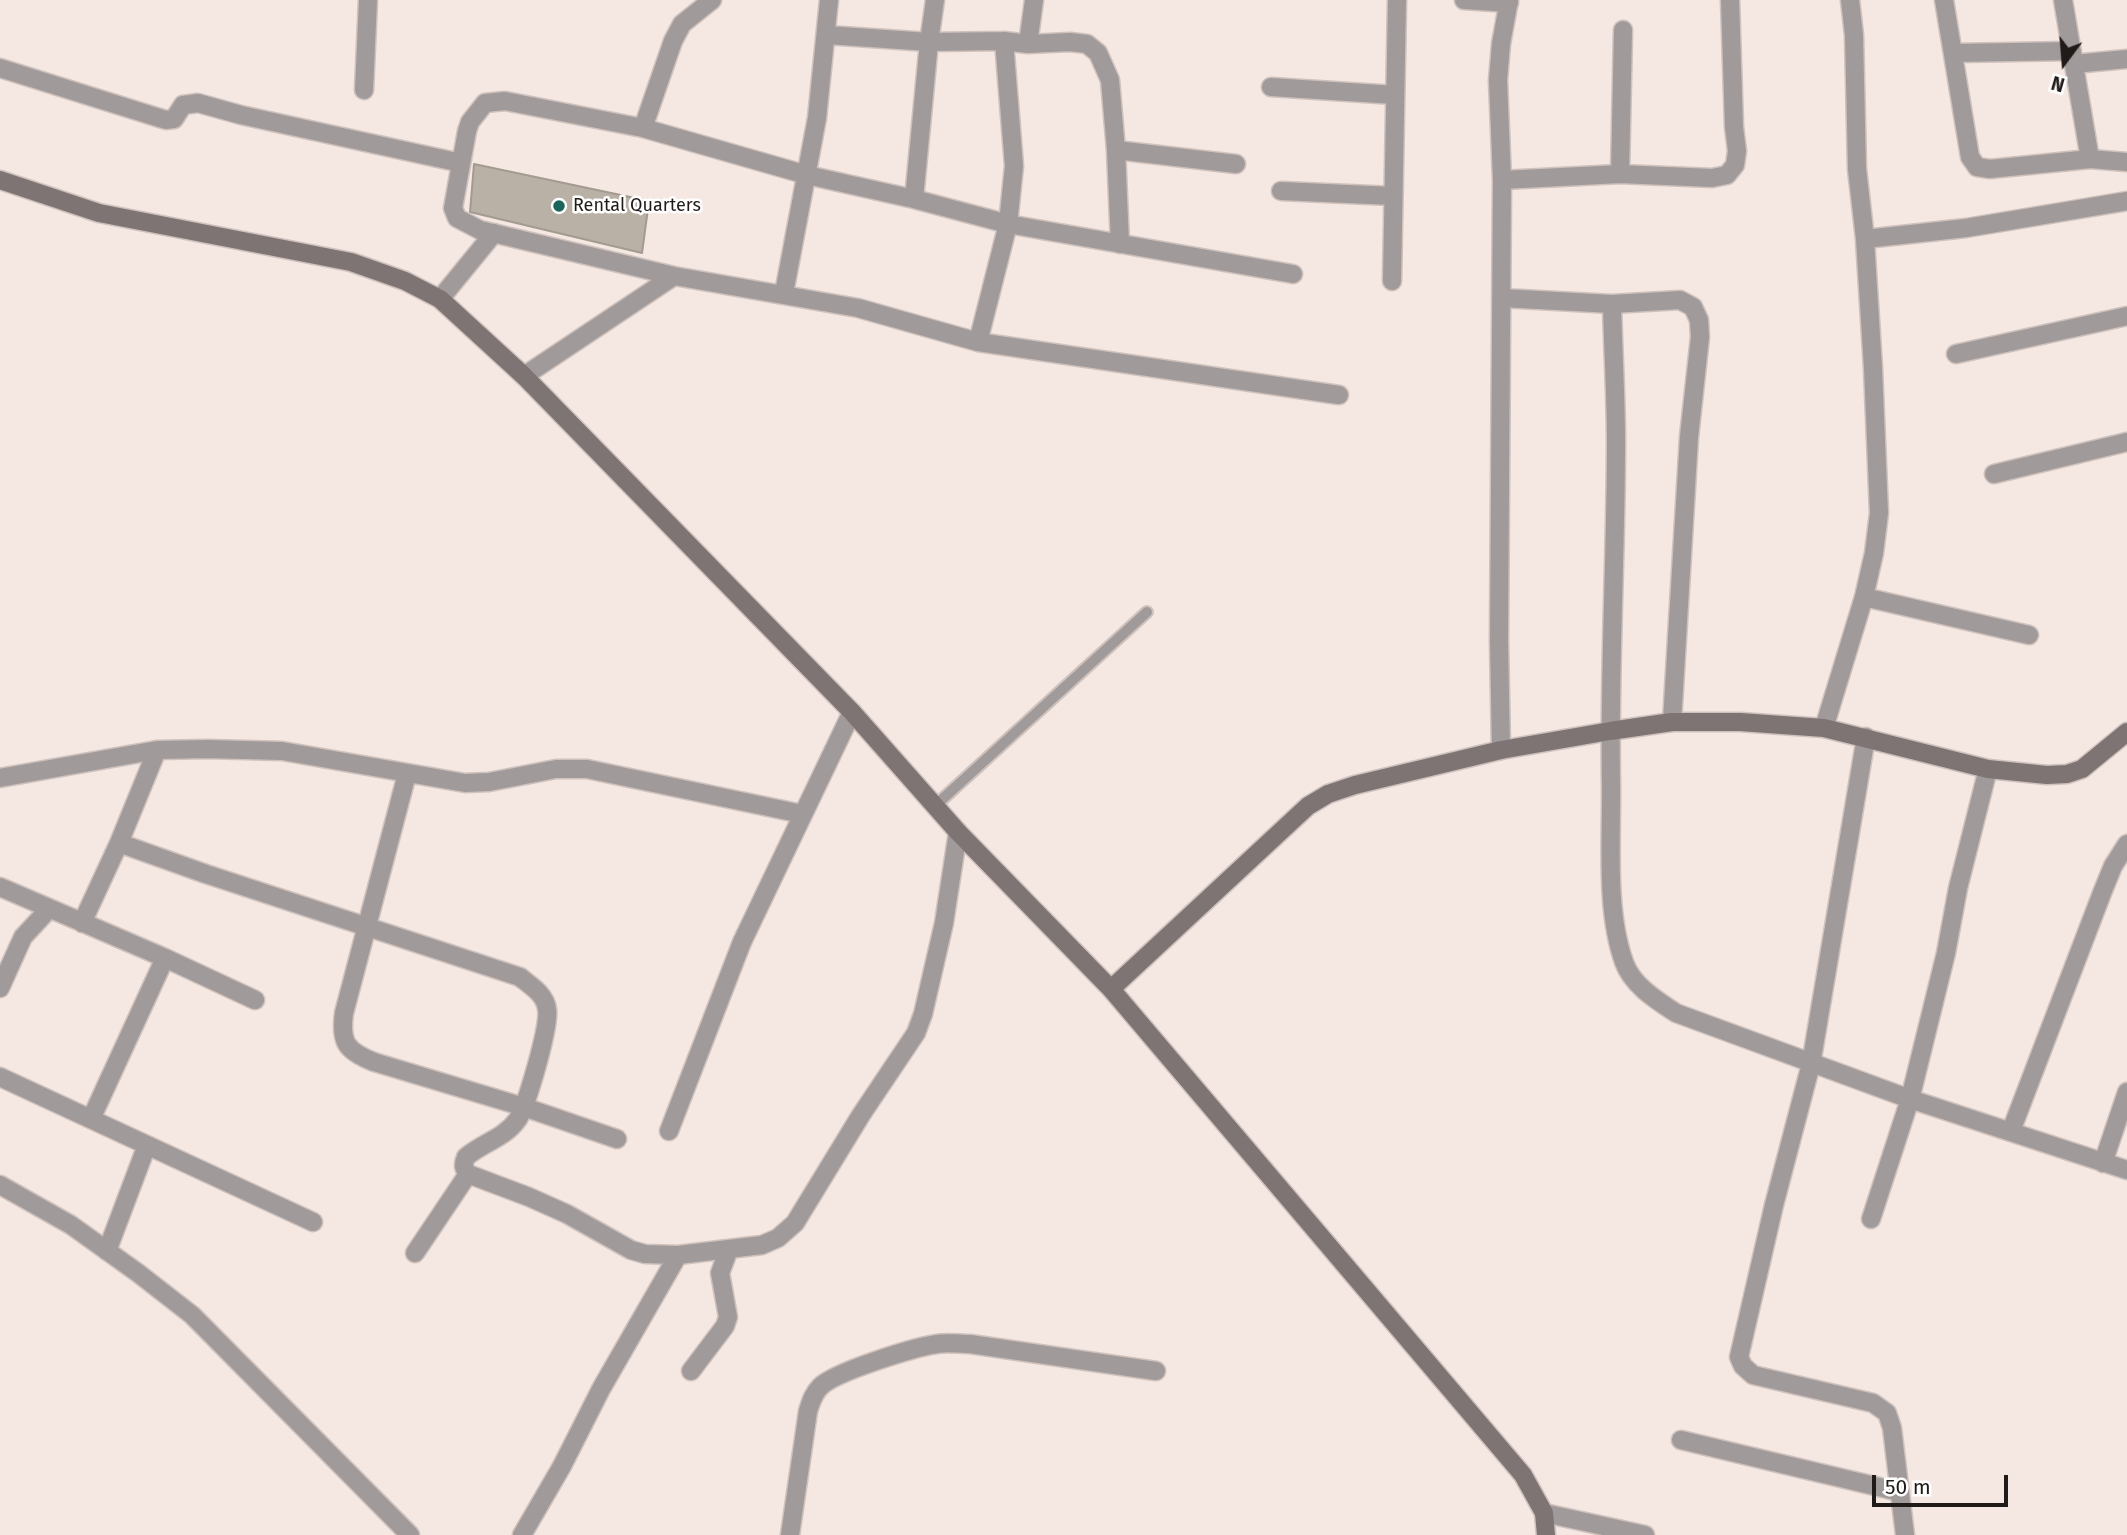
<!DOCTYPE html>
<style>
body{margin:0}
#map{position:relative;width:2127px;height:1535px;overflow:hidden;background:#f5e7e1;font-family:"Fira Sans",sans-serif}
canvas{display:block}
.north{position:absolute;left:2029px;top:28px;width:70px;height:70px;-webkit-text-stroke:5px #fff;paint-order:stroke;rotate:196deg;font-size:19px;font-weight:700;line-height:28px;text-align:center;color:#201b19}
.north::after{content:'';display:block;margin:auto;width:24px;height:32px;background:#201b19;clip-path:polygon(50% 0,100% 100%,50% 72%,0 100%)}
.scale{position:absolute;left:1872px;top:1475px;width:136px;height:32px;box-sizing:border-box;border:4px solid #201b19;border-top:0;padding-left:9px;font-size:21px;line-height:24px;white-space:nowrap;color:#201b19;-webkit-text-stroke:5px #fff;paint-order:stroke}
</style>
<div id="map">
<canvas width="2127" height="1535"></canvas>
<div class="north">N</div>
<div class="scale">50 m</div>
</div>
<script>
const g = document.querySelector('canvas').getContext('2d');
g.lineJoin = 'round';
function fill(path, color) {
  g.fillStyle = color;
  g.fill(path, 'evenodd');
}
function stroke(path, color, width, dash) {
  g.strokeStyle = color;
  g.lineWidth = width;
  g.lineCap = dash ? 'butt' : 'round';
  g.setLineDash(dash || []);
  g.stroke(path);
}
function drawText(font, color, halo, rows, align = 'center') {
  g.font = font + ' "Fira Sans",sans-serif';
  g.lineWidth = 5;
  g.setLineDash([]);
  g.textBaseline = 'middle';
  g.strokeStyle = halo;
  g.fillStyle = color;
  for (const [text, x, y, turn = 0] of rows) {
    g.save();
    g.translate(x, y);
    g.rotate((+turn || 0) * Math.PI / 180);
    g.textAlign = isNaN(turn) ? turn : align;
    if (halo) g.strokeText(text, 0, 0);
    g.fillText(text, 0, 0);
    g.restore();
  }
}
const building = new Path2D(`
 M474,164L649,201L642,253L470,212Z`);
fill(building, '#b9b1a6');
stroke(building, '#a39a90', 2);
const lane = new Path2D(`
 M936,805L1147,612`);
const street = new Path2D(`
 M1464,0L1509,3
 M1944,0L1970,157L1977,167L1990,169L2090,159L2127,162
 M2063,0L2090,159
 M827,35L929,42L1004,41L1028,44L1070,42L1087,44L1098,53L1110,80L1116,150L1120,244
 M1028,44L1034,0
 M1954,53L2072,51
 M2074,64L2127,59
 M0,68L166,120L174,119L183,105L198,103L241,115L461,163
 M1271,87L1395,95
 M364,90L368,0
 M643,128L673,41L682,24L712,0
 M1116,150L1236,164
 M1620,174L1623,30
 M1502,180L1620,174L1712,178L1727,175L1735,165L1737,151L1734,127L1730,0
 M1281,191L1393,196
 M914,199L929,42L935,0
 M1865,239L1966,228L2127,201
 M1293,274L1008,224L914,199L807,175L643,128L505,101L485,103L470,122L467,131L453,208L457,218L480,230L674,276L858,308L978,342L1339,395
 M1392,281L1397,0
 M784,293L817,118L829,0
 M1502,298L1612,304L1680,300L1693,307L1699,320L1700,337L1689,437L1672,722
 M440,299L494,233
 M1612,304C1613,350 1616,397 1616,442C1616,556 1609,669 1611,782C1612,838 1605,909 1624,962C1632,985 1656,1000 1676,1013L1910,1099L2127,1170
 M978,342L1008,224L1014,166L1004,41
 M1956,354L2127,316
 M524,376L674,276
 M1994,474L2127,442
 M1864,597L2029,635
 M1824,728L1864,597L1874,553L1879,513L1873,368L1865,239L1857,169L1854,35L1850,0
 M1866,737L1811,1064L1774,1205L1739,1357L1743,1366L1753,1375L1873,1403L1887,1413L1892,1428L1905,1535
 M1501,750L1499,640L1502,180L1498,80L1501,44L1509,0
 M407,774L344,1013C340,1042 346,1051 374,1062L524,1107L617,1139
 M0,778L157,750L207,749L282,751L465,783L489,782L556,769H587L802,814
 M119,843L206,874L520,977C531,986 545,994 547,1009C550,1026 527,1104 518,1119C505,1138 482,1143 466,1157C463,1164 463,1168 468,1174L529,1197L567,1214L631,1250L645,1254L678,1255L762,1245L778,1238L795,1223L861,1115L916,1033L923,1014L944,923L958,832
 M0,887L165,958L255,1000
 M82,923L119,843L157,750
 M0,988L23,937L49,909
 M0,1077L313,1222
 M91,1119L165,958
 M669,1131L742,942L852,712
 M2011,1131L2102,893L2113,866L2127,844
 M2103,1163L2127,1092
 M0,1185L71,1225L138,1273L192,1315L410,1535
 M1871,1219L1910,1099L1946,953L1958,888L1988,769
 M107,1251L147,1145
 M415,1253L468,1174
 M691,1371L725,1326L728,1317L720,1273L729,1249
 M1681,1440L1900,1492
 M1544,1513L1645,1535
 M522,1535L562,1466L601,1389L678,1255
 M790,1535L808,1411C811,1402 813,1394 820,1387C834,1372 915,1347 937,1344C947,1342 959,1344 970,1344L1156,1371`);
const secondary = new Path2D(`
 M0,180L99,213L351,262L405,281L440,299L524,376L852,712L958,832L1111,989L1523,1475L1544,1513L1546,1535
 M1111,989L1308,806L1328,794L1355,785L1501,750L1610,731L1672,722H1740L1824,728L1988,769L2047,775L2067,774L2082,769L2127,732`);
stroke(lane, '#cfc2bd', 14);
stroke(street, '#cfc2bd', 21);
stroke(secondary, '#cfc2bd', 21);
stroke(lane, '#a19a9a', 10);
stroke(street, '#a19a9a', 18);
stroke(secondary, '#7d7473', 18);
for (const [x, y, r, color] of [
 [559,206,7,"#1c655a"]
]) {
  const dot = new Path2D();
  dot.arc(x, y, r, 0, 2 * Math.PI);
  g.fillStyle = color;
  g.fill(dot);
  stroke(dot, '#fff', 2.5);
}
drawText('18px', '#201b19', '#fff', [
 ["Rental Quarters",573,206]
], 'left');
</script>
